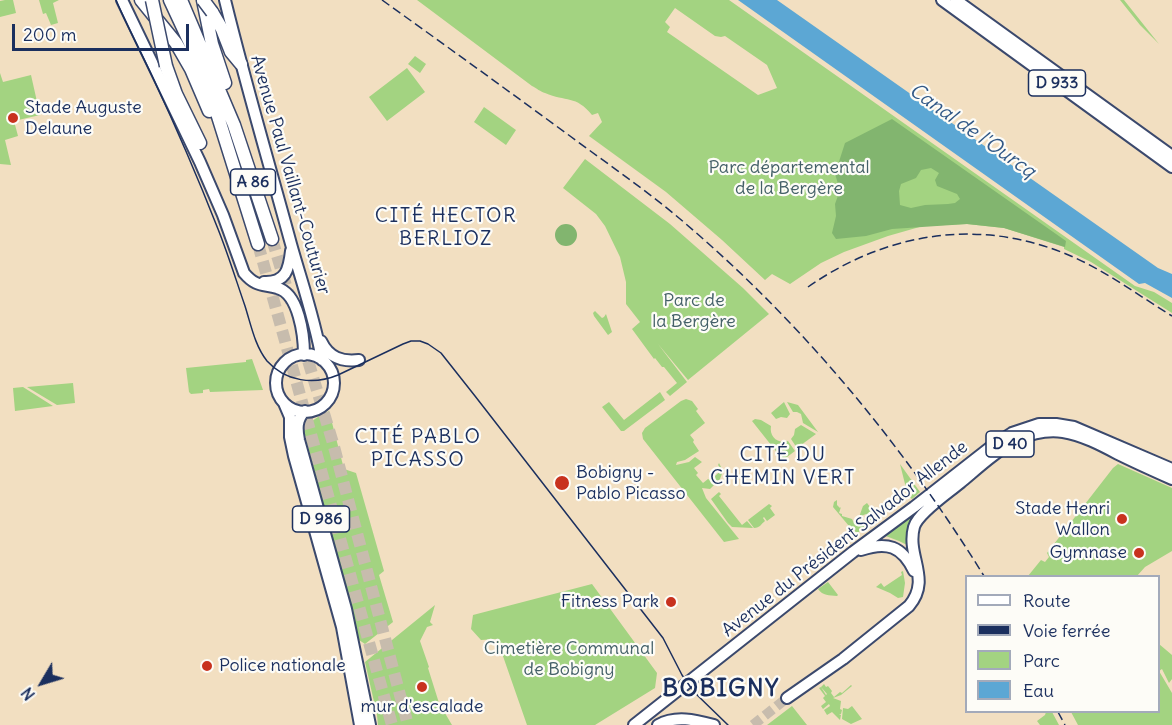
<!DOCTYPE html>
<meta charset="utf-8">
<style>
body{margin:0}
#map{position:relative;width:1172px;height:725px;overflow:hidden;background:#f2dfc1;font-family:Delius,sans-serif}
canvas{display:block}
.legend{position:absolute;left:965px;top:575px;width:195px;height:138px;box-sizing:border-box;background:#fdfcf7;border:2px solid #a3aaba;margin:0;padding:8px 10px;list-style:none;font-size:18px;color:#1b2f5e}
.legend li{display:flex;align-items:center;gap:12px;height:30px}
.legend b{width:30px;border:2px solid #a3aaba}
.north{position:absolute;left:12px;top:653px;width:60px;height:60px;-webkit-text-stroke:4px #fdfcf7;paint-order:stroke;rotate:232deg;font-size:16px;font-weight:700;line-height:24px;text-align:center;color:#1b2f5e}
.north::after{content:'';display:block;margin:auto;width:21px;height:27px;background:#1b2f5e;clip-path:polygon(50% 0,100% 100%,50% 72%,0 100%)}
.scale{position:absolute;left:12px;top:24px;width:177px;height:27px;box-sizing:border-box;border:3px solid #1b2f5e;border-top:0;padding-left:8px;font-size:18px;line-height:21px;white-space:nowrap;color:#1b2f5e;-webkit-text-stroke:4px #fdfcf7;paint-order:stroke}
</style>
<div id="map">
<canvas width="1172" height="725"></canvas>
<ul class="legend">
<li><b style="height:8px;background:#fff"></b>Route</li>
<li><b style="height:8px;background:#1b2f5e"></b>Voie ferrée</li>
<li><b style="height:16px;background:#a3d381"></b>Parc</li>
<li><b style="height:16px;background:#5ca7d4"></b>Eau</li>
</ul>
<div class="north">N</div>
<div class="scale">200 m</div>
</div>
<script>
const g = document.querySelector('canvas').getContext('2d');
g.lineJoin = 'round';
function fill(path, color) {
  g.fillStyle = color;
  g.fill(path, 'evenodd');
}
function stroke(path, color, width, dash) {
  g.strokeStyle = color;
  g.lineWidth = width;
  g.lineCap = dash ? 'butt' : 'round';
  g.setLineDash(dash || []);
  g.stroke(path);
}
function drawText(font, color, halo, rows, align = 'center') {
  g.font = font + ' Delius,sans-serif';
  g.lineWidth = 4.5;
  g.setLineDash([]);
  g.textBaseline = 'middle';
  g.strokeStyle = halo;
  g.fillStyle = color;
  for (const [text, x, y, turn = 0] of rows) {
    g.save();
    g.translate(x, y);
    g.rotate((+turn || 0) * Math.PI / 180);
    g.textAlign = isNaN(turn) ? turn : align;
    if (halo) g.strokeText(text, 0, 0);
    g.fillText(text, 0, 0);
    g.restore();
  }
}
fill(new Path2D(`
 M5,0H13L16,13L0,17V1Z
 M39,0H59L53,3L58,23L51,25L46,13L43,14Z
 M417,0H729L1135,286L1154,292L1172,303V313L1091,262L1064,249V247L1004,228L967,224L923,226L888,236L844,252L821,263L790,284L772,274L765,280L722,240L666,192L589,136L602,122L598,113L592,115C576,95 566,102 545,93C541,92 536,88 532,86ZM675,8L715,36L721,37L725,36L767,65L777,88L758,95L667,32L670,27L665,22Z
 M1120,0H1124L1159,44L1140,25Z
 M415,56L426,64L420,73L408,64Z
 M407,68L425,92L387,121L369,97Z
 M0,73L3,82L31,75L40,115L14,121L18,136L5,140L11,165L0,164Z
 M484,107L516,130L506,145L474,122Z
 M585,159L670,224L743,288L769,314L688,380L658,344L687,382L670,396L666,392L677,383L664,367H662L655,358L654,359L632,329L640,322L626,304V282L620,257L605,226L596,214L563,188Z
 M595,311L602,318L604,317L606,314L612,332L608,335L594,316L593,313Z
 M252,359L263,390L210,392L209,389L203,390V393L191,394L189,392L186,368L246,362V360Z
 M73,383L75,403L57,405L27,387Z
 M23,387L53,406L15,411L13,388Z
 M660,392L665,400L624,431H621L602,407L609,402L624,420Z
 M686,399L692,401L698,409L696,411L705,423L690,435L694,440L693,442L699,451L685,460L677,462L676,465L689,462L695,457L702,462L694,468L698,473L696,475L703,483L708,479L710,480L722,470L718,465L719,463L723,471L720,479L710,489L702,488L706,498L739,539L724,542L643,439L642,433L645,428L681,401Z
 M784,402L790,414L787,418L781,417L776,419L771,413Z
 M787,402L798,405L818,432L803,423L801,414L797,412H793Z
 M329,411L344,469L356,473L384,571L379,575L393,622L365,644L359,640L304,431C309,420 319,417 329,411Z
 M755,419L761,420L771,426C769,437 778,444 788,441L795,451L783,460L752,421Z
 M801,425L816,434L797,448L791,439L794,435L795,429Z
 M900,464L920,492L912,499L908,496Z
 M1118,464L1172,488V551L1145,567L1137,576H1028L1041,560L1045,562L1049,557L1047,553L1113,468Z
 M719,492L721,494L719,496L742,525L747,521L753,528L732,527L728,523L711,499Z
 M837,500V505L840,508L841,507L839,513L842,514V516L852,519L854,523L859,521L862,526L870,522L866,514L859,517L863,506L867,503L879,519L859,532H854L833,507L834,502Z
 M769,504L772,506L770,508L775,515L767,521L764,517L763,518L765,521C761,524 760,528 754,528L748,520Z
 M915,511L917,514C905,524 908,532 909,546L899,541L883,535Z
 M903,571L905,583L903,597L898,598L890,593L876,587L881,583L884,587L902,575L901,572Z
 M828,582L838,595L837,596C829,595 823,596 818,589Z
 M592,584L657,673L655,688L595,725H527L497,639L481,640L471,629L473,615Z
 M435,605L430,622L433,625L427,627L420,641L429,667L428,668L439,703L452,725H378L377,715L365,662Z
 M1159,644L1172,655V679L1169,683L1162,669L1159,671L1172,693V725H1078L1071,712H1158Z
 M824,684L826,687L828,686L832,691L831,693L834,697L840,692L842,693L851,685L852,686L841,695L833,698L841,701L840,709L842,710L841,714H839L841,715L840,720L832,712L827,715L824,710L830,706L829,704L823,709L821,706L826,702L823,698L825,696L819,688L821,687L826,695L827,694L821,687Z
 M792,706L807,725H767Z
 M852,706L862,719L851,724L842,719L843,708L848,709Z
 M1046,712H1052L1059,725H1040L1037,721L1045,715Z`), '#a3d381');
fill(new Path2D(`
 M892,119L1066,241L1065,247L1004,228L967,224L892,229L866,236L836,239L832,233L836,216L835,204L840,190L835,174L845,143ZM931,168L939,173L935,180L937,186L957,194L960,199L955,203L948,204L925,205L911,208L900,205L899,191L901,184L916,178L921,170Z
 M555 235a11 11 0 1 1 22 0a11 11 0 1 1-22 0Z`), '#82b56f');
fill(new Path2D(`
 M738,0H777L1158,268L1172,274V298L1145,283L1139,284Z`), '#5ca7d4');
stroke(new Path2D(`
 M753,725L787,698`), '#c7bcad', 10, [10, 5]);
stroke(new Path2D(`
 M272,239L291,302
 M258,244L392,725
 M303,344L333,443L408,725`), '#c7bcad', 12, [12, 6]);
const major = new Path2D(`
 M122,0L200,162L223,215L244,273C256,287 262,284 277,288C299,293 304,336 304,355
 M225,0C245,82 269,163 291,244C302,283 315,320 322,360
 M942,0L1172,167
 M956,0L1172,156
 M264,282C286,283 289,269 291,251
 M321,341C329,358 342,362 359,360
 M276 383a29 29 0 1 1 58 0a29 29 0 1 1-58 0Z
 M284,403L290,417V437L294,456L342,627L360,725
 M305,411C296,419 297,430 299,440L346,609L370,725
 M861,550C887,541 902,546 914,571
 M787,698L843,659L909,606C932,579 906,556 914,527C918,513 948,493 960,483C978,468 997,450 1018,440C1032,433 1048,430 1063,432C1082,435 1101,445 1118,454C1136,463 1154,471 1172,479
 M634,725L853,552L914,507L992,446L1012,433L1039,424H1056L1074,427L1172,469
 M658,725C676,715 695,720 714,725`);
const highway = new Path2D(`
 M141,0L176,43L191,69L209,111
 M170,0L205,75L258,244
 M181,0L234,125L272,239
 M203,0L212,44L225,83
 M212,12L222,29L231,52L241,64
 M166,66L176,94L200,143`);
stroke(major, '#3b496d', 14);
stroke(highway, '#3b496d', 15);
stroke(major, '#fff', 10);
stroke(highway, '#fff', 12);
stroke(new Path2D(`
 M116,0C127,26 141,52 153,78C176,127 198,178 218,229C228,254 236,280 245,306C251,325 255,346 267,361C286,382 314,385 338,375L403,344L411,341H420L428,344L441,353L475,396L663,638L682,675L694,692L728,725`), '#1b2f5e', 1.5);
stroke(new Path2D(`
 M382,0C445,45 507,90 570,136C609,165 649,192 686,224C803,324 903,445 984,576
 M808,287C884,234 974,218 1061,252C1101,267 1136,294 1172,316
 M1058,712L1065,725`), '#1b2f5e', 1.5, [9, 4.5]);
const highwayBridge = new Path2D(`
 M152,0L166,66
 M203,0L212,12`);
stroke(highwayBridge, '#3b496d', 15, []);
stroke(highwayBridge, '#fff', 12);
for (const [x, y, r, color] of [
 [13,118,6,"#c8321e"],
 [562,483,8,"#c8321e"],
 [1122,519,6,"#c8321e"],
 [1139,553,6,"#c8321e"],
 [671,602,6,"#c8321e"],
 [207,666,6,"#c8321e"],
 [422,687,6,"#c8321e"]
]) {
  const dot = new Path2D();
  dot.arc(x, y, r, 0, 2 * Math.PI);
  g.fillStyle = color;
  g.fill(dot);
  stroke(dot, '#fdfcf7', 2);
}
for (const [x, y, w] of [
 [1057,83,57],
 [253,182,45],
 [1010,444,48],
 [321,519,57]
]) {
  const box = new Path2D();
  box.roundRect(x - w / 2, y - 13, w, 26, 4.5);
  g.fillStyle = '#fdfcf7';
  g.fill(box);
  stroke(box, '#1b2f5e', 1.5);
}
drawText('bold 16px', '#1b2f5e', null, [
 ["D 933",1057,83],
 ["A 86",253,182],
 ["D 40",1010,444],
 ["D 986",321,519]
]);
drawText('18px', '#1b2f5e', '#fdfcf7', [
 ["Stade Auguste",25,108],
 ["Delaune",25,129],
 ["Bobigny -",576,473],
 ["Pablo Picasso",576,494],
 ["Stade Henri",1110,509,"right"],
 ["Wallon",1110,530,"right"],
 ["Gymnase",1127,553,"right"],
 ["Fitness Park",659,602,"right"],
 ["Police nationale",219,666],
 ["mur d'escalade",422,707,"center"]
], 'left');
drawText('18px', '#446068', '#fdfcf7', [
 ["Parc départemental",789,168],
 ["de la Bergère",789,189],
 ["Parc de",694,301],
 ["la Bergère",694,322],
 ["Cimetière Communal",569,649],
 ["de Bobigny",569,670]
]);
drawText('18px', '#1b2f5e', '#fdfcf7', [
 ["Avenue Paul Vaillant-Couturier",290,175,74],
 ["Avenue du Président Salvador Allende",845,539,-38]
]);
drawText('italic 20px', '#325987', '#fdfcf7', [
 ["Canal de l'Ourcq",972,131,35]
]);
g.letterSpacing = '1.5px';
drawText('20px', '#1b2f5e', '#fdfcf7', [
 ["CITÉ HECTOR",446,216],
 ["BERLIOZ",446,239],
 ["CITÉ PABLO",418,437],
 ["PICASSO",418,460],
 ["CITÉ DU",783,455],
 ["CHEMIN VERT",783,478]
]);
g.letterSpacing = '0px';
g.letterSpacing = '1.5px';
drawText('bold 24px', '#1b2f5e', '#fdfcf7', [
 ["BOBIGNY",721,689]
]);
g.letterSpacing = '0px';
</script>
